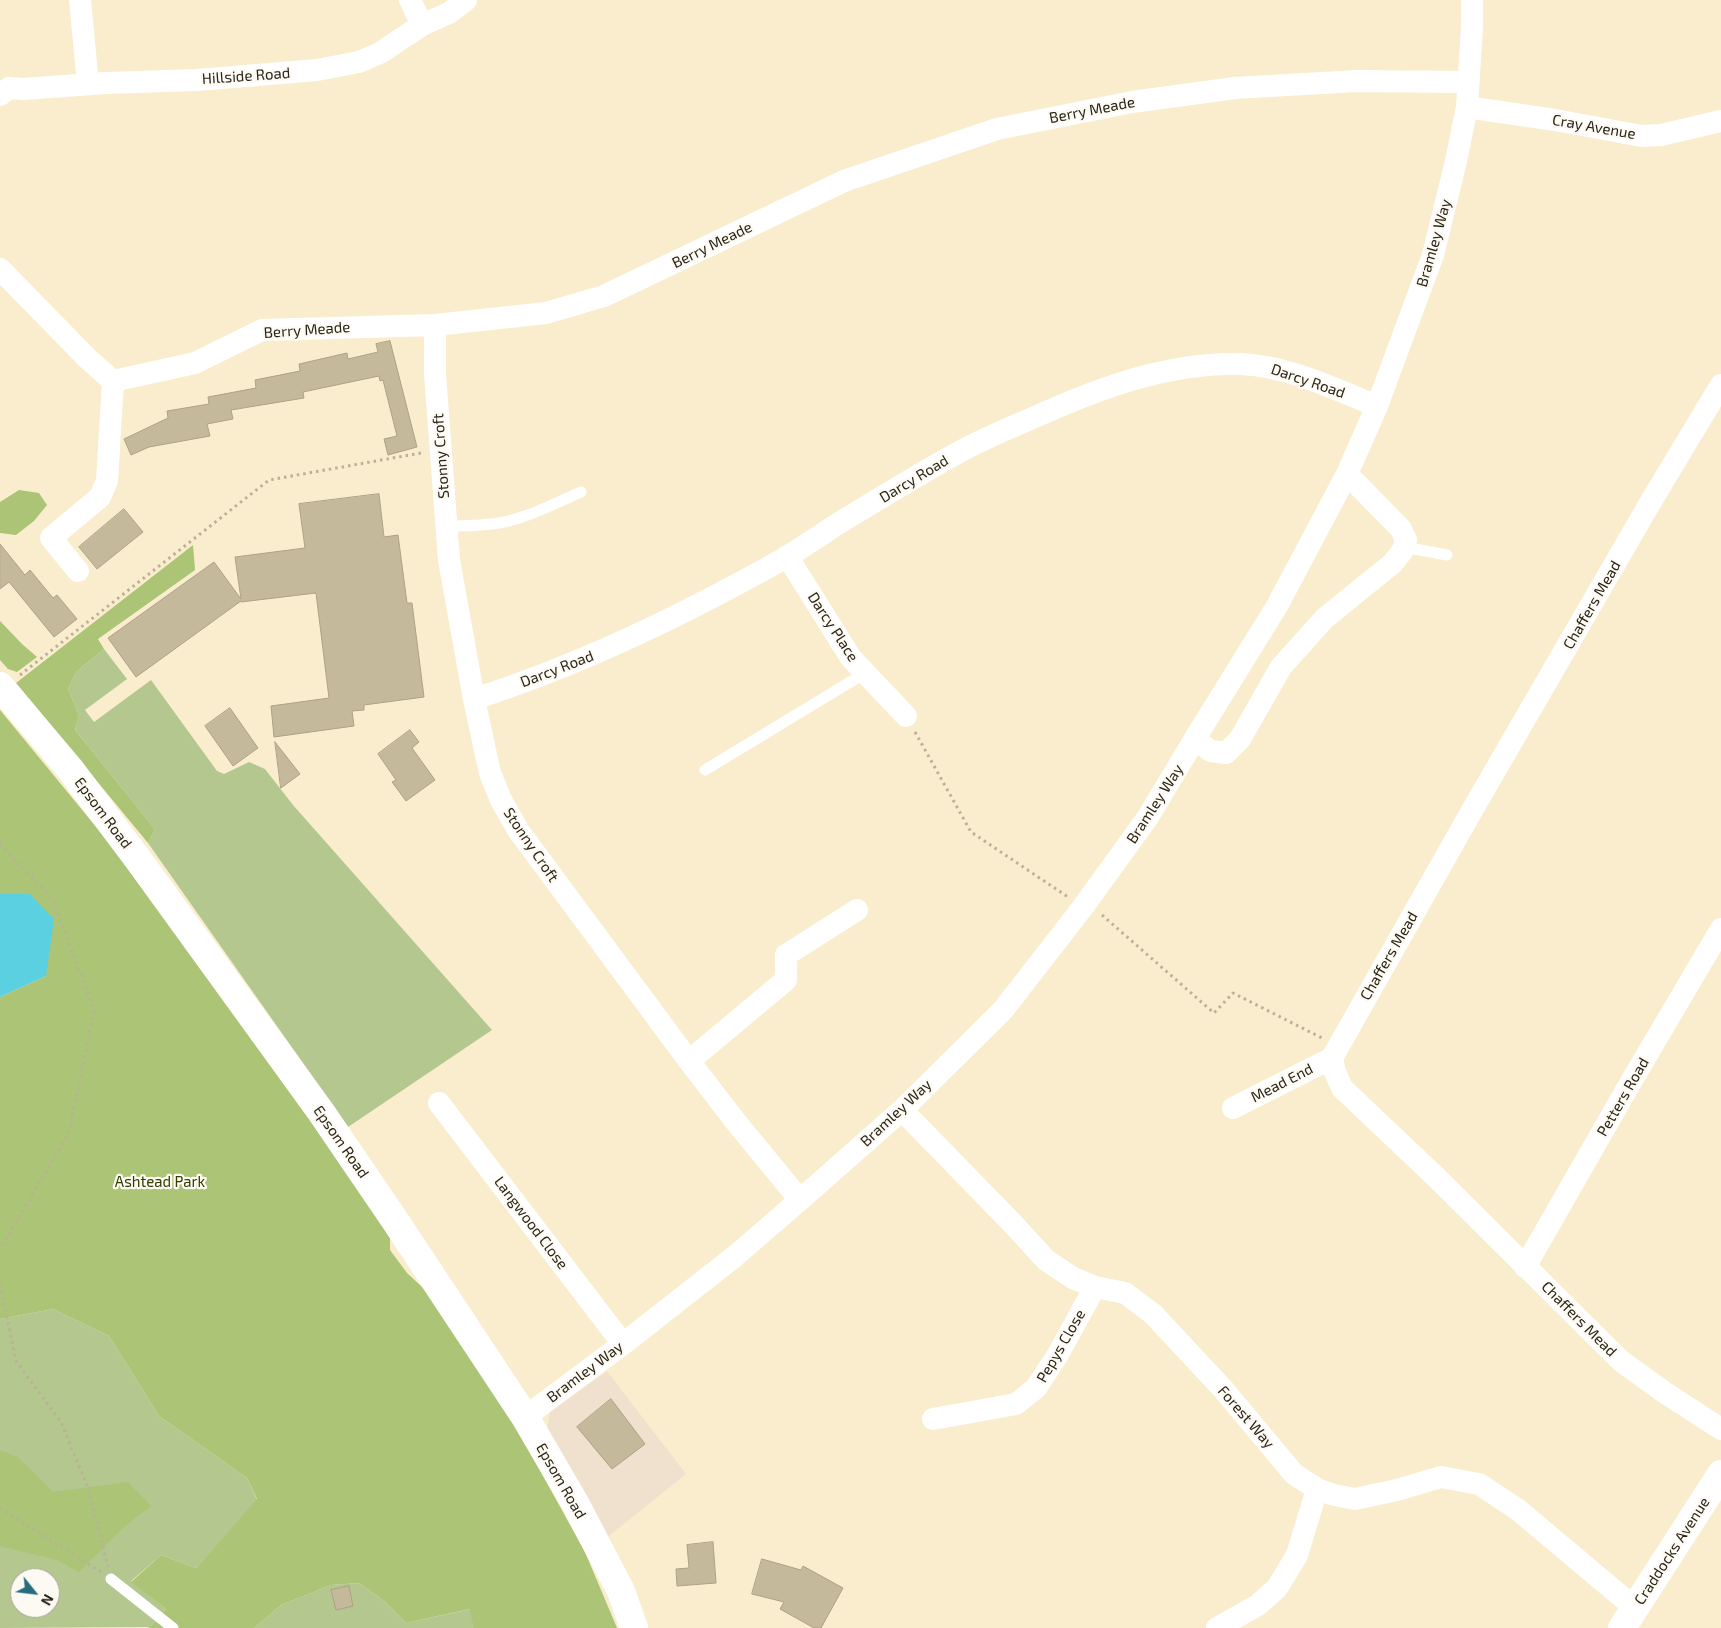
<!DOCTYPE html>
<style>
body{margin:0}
#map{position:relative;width:1721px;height:1628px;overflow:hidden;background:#f9edcd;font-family:"Exo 2",sans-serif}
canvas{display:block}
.north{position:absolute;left:10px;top:1568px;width:50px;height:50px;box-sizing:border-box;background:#fdfaf4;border:1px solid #a8a49c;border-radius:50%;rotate:119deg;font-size:14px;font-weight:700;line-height:20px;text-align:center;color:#292418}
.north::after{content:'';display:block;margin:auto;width:18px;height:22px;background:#286d7d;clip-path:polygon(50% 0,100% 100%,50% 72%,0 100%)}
</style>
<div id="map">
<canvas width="1721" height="1628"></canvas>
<div class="north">N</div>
</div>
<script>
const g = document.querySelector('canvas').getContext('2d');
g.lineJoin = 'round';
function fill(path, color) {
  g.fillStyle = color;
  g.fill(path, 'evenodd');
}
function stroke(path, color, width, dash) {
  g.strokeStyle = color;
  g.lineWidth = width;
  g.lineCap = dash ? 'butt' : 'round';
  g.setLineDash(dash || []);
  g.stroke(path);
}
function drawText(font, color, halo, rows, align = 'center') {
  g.font = font + ' "Exo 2",sans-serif';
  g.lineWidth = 4.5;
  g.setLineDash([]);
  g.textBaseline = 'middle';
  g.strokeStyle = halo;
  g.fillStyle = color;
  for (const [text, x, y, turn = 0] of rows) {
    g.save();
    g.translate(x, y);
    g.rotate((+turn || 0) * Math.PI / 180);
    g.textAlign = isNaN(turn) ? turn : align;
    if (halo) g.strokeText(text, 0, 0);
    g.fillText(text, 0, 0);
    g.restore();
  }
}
fill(new Path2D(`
 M607,1371L686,1474L604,1540L546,1436L550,1412Z`), '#f0e1ce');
fill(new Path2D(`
 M104,649L127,679L85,710L94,722L151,680L217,771L224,774L249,762L265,769L293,805L492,1030L348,1127L148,843L155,829L75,730L79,715L68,689L76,672Z
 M53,1309L109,1336L159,1416L247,1478L257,1500L196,1568L161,1555L131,1581L166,1609L150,1627L0,1628V1319ZM20,1578H50V1608H20Z
 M359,1583L383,1600L406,1623L471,1609L473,1628H254L281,1605L331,1585Z`), '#b4c78e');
fill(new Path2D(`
 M19,490L39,493L47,505L34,521L16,535L0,533V502Z
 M193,545L195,570L98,639L104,649L76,672L68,689L79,715L75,730L155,829L148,843L16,683Z
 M0,621L22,644L37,657L17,672L8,669L0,660Z
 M0,710L106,839L366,1193L390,1230V1250L407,1273L436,1300L505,1407L585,1552L617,1628H473L470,1609L406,1623L383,1600L359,1583L331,1585L281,1605L254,1628H147L150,1627L166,1609L131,1582L161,1555L196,1568L257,1499L247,1478L159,1416L109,1336L53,1309L0,1319V997L46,976L30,894H0Z
 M0,1450L18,1457L53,1492L128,1482L151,1506L125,1526L79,1572L57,1560L0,1546Z`), '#abc476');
fill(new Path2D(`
 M0,894H30L54,919L46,976L0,997Z`), '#5bd0e1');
const building = new Path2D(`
 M390,341L417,447L388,455L384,439L397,436L383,380L380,381L379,376L303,392L304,398L231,410L233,419L207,424L210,436L149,447L131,455L124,439L168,418L167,411L209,404L208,397L256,388L255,380L300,371L299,364L347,353L348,359L378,352L376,344Z
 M379,494L384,537L398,535L407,603H412L424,697L364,705V710L352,711L354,726L274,737L271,706L329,698L316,593L241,602V601L136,677L108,638L214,562L241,599L235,557L305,548L299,504Z
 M124,509L143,532L97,569L79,547Z
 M0,544L25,575L30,570L53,598L57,595L77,619L54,637L9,582L0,589Z
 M230,708L258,748L233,766L205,726Z
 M410,730L419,742L412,748L435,780L406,801L392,782L396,780L378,754Z
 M275,742L300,774L281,788Z
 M611,1399L645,1444L612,1469L577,1427Z
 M713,1542L716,1583L677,1586L676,1569L689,1568L687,1545Z
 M762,1559L801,1570L803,1566L843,1588L821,1628H814L780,1609L784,1602L752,1594Z
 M349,1586L353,1606L336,1610L331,1590Z`);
fill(building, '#c5b99b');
stroke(building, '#ada284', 1);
stroke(new Path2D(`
 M20,675L269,480L421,453
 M915,732L971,832L1068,897
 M0,844L53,900L94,1010L69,1133L0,1249
 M1102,915L1214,1013L1233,993L1322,1038
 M0,1284L16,1361L61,1422L88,1488L108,1567
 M0,1508L101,1572`), '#bab197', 3, [2.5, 4]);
stroke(new Path2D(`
 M446,526C465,526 485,526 504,522C531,516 556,503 581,492
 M1404,547L1447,555
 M705,770L865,673
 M111,1579L173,1628`), '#fff', 11);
stroke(new Path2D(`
 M80,0L88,84
 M410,0L422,25
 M0,95L9,88L23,89L106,83L197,80L317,70L359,62L380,53L422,25L449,13L466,0
 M1467,107L1555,120L1642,136L1661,135L1721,121
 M0,269L88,359L113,381L195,363L262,330L435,325L546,313L604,296L844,181L997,129L1132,102L1235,88L1357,81L1468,82
 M435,325V374L449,560L474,699L490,773L501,800L518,830L689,1061L736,1122L800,1200
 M1721,385L1650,503L1470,814L1332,1058L1335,1072L1342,1088L1438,1179L1621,1361L1664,1392L1721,1429
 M787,556L851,658L906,716
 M78,571L51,538L100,497L107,481L113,381
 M474,699C583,664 685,614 785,558C803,547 821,535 839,523C879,499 922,472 963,450C989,436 1017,425 1044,413C1105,386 1172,362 1240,364C1288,366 1333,388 1377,406
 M1195,740L1211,751L1226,753L1240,739L1281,667L1325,618L1393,563L1403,550L1406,540L1401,529L1347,474
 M689,1061L786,980V955L857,910
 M439,1103L623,1344
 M1233,1108L1332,1058
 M902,1110L1014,1225L1046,1260L1073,1278L1095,1287L1125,1293L1153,1314L1223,1389L1294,1474L1317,1489L1334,1495L1355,1499L1397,1490L1441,1477L1479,1484L1517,1509L1635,1608
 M1525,1267L1628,1087L1721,929
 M525,1417L623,1344L734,1257L800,1200L902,1110L1003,1010L1083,907L1148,817L1199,732L1277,606L1347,474L1377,406L1433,255L1456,161L1467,107L1472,26V0
 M933,1419L1016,1404L1036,1388L1057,1356L1095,1287
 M1217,1628L1258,1605L1277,1588L1297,1555L1317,1489`), '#fff', 22);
stroke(new Path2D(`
 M1622,1628L1721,1474`), '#fff', 28);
stroke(new Path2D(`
 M0,686L70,769L137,858L321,1112L396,1222L525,1417L575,1503L621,1591L634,1628`), '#fff', 28);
drawText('15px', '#292418', '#fdfaf4', [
 ["Hillside Road",246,76,-4],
 ["Berry Meade",1092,110,-11],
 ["Cray Avenue",1594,127,10],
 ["Bramley Way",1434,243,-74],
 ["Berry Meade",712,245,-26],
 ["Berry Meade",307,330,-4],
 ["Darcy Road",1308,381,19],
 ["Stonny Croft",441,456,-94],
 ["Darcy Road",914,479,-31],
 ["Chaffers Mead",1592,605,-60],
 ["Darcy Place",833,627,57],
 ["Darcy Road",557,669,-21],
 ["Bramley Way",1155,804,-57],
 ["Epsom Road",103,813,53],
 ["Stonny Croft",531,845,56],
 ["Chaffers Mead",1389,956,-60],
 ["Mead End",1282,1083,-27],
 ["Petters Road",1623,1097,-60],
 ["Bramley Way",896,1113,-43],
 ["Epsom Road",341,1142,55],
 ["Langwood Close",531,1223,53],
 ["Chaffers Mead",1579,1319,45],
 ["Pepys Close",1061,1346,-60],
 ["Bramley Way",585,1372,-37],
 ["Forest Way",1246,1417,49],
 ["Epsom Road",561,1481,60],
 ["Craddocks Avenue",1672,1551,-57]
]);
drawText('15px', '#2f3d00', '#fdfaf4', [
 ["Ashtead Park",160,1182]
]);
</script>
